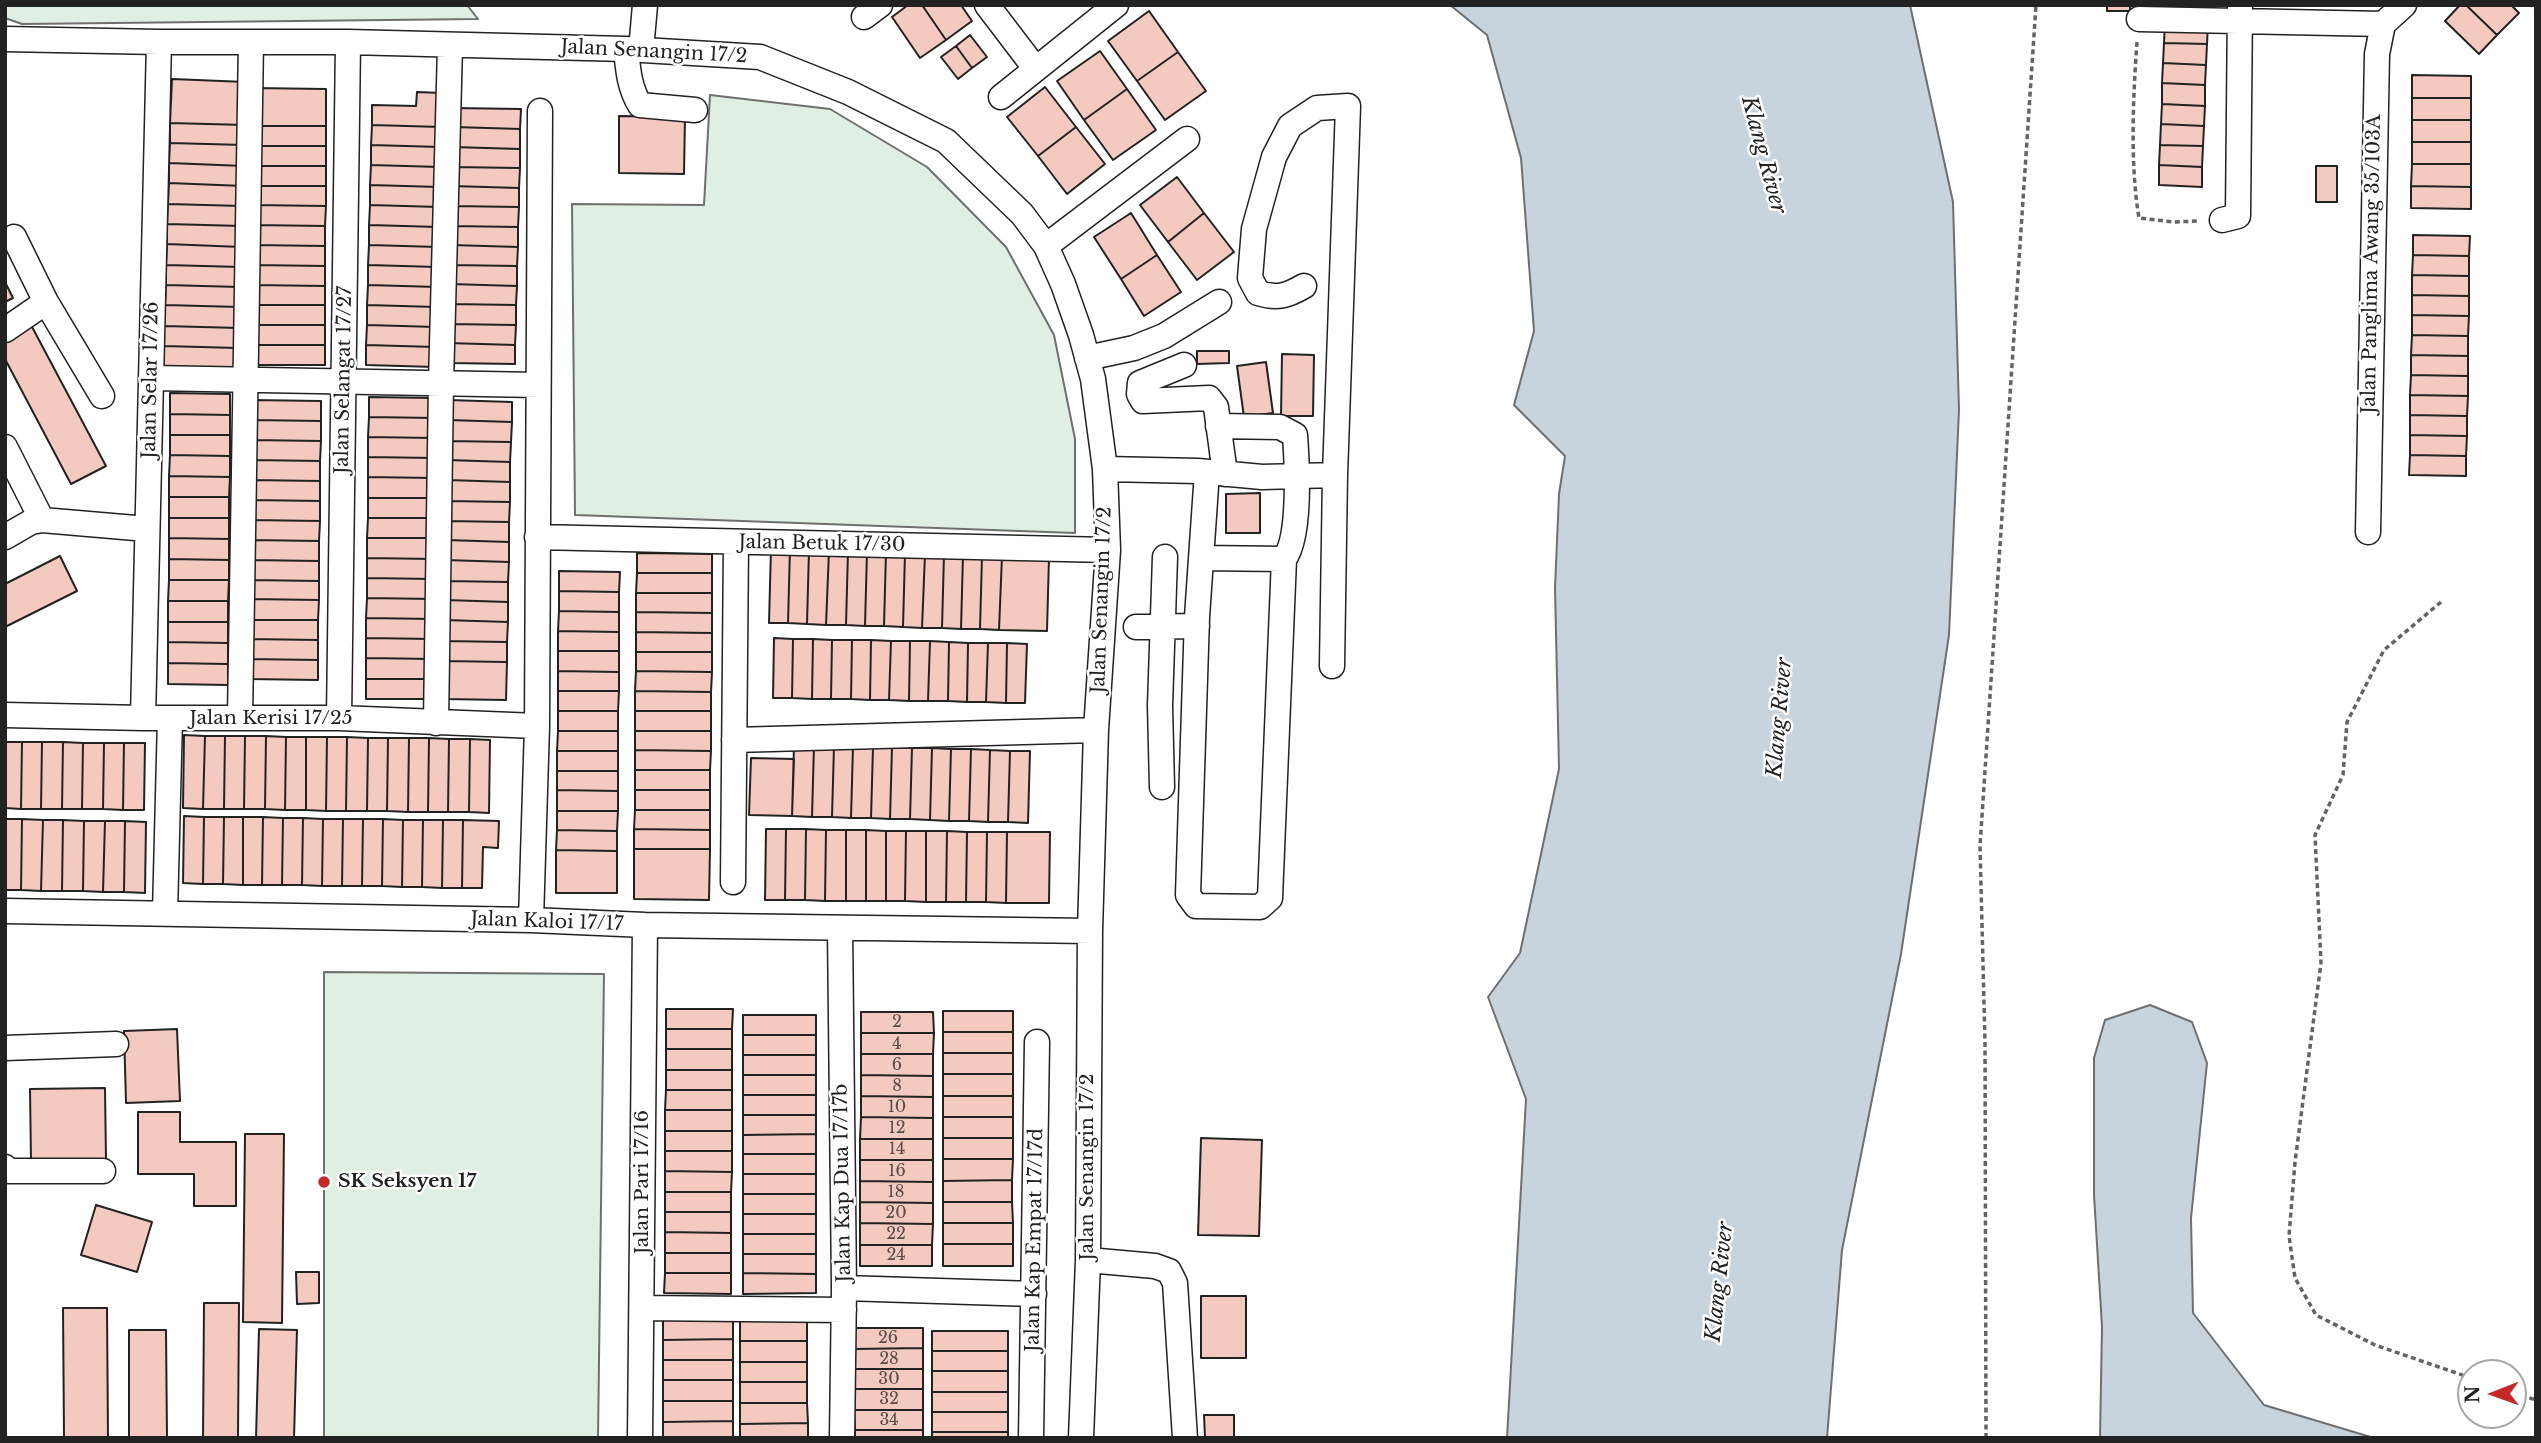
<!DOCTYPE html>
<style>
body{margin:0}
#map{position:relative;width:2541px;height:1443px;overflow:hidden;background:#fff;font-family:"Libre Baskerville",serif}
canvas{display:block}
.frame{position:absolute;inset:0;border:7px solid #222;pointer-events:none}
.north{position:absolute;left:2457px;top:1359px;width:70px;height:70px;box-sizing:border-box;background:#fff;border:2px solid #a7a7a7;border-radius:50%;rotate:269deg;font-size:19px;font-weight:700;line-height:28px;text-align:center;color:#222}
.north::after{content:'';display:block;margin:auto;width:24px;height:32px;background:#c62828;clip-path:polygon(50% 0,100% 100%,50% 72%,0 100%)}
</style>
<div id="map">
<canvas width="2541" height="1443"></canvas>
<div class="frame"></div>
<div class="north">N</div>
</div>
<script>
const g = document.querySelector('canvas').getContext('2d');
g.lineJoin = 'round';
function fill(path, color) {
  g.fillStyle = color;
  g.fill(path, 'evenodd');
}
function stroke(path, color, width, dash) {
  g.strokeStyle = color;
  g.lineWidth = width;
  g.lineCap = dash ? 'butt' : 'round';
  g.setLineDash(dash || []);
  g.stroke(path);
}
function drawText(font, color, halo, rows, align = 'center') {
  g.font = font + ' "Libre Baskerville",serif';
  g.lineWidth = 5;
  g.setLineDash([]);
  g.textBaseline = 'middle';
  g.strokeStyle = halo;
  g.fillStyle = color;
  for (const [text, x, y, turn = 0] of rows) {
    g.save();
    g.translate(x, y);
    g.rotate((+turn || 0) * Math.PI / 180);
    g.textAlign = isNaN(turn) ? turn : align;
    if (halo) g.strokeText(text, 0, 0);
    g.fillText(text, 0, 0);
    g.restore();
  }
}
const green = new Path2D(`
 M5,5H467L478,19L22,24L5,18Z
 M710,95L830,109L927,167L1006,247L1054,335L1075,439V533L575,515L572,204L704,205Z
 M324,972L604,974L598,1438H324Z`);
fill(green, '#e0efe3');
stroke(green, '#6f6f6f', 2);
const water = new Path2D(`
 M1450,5H1910L1953,202L1959,410L1949,635L1901,954L1842,1250L1827,1438H1507L1526,1099L1488,997L1520,953L1559,769L1555,588L1559,494L1565,456L1514,405L1534,331L1521,158L1487,35Z
 M2150,1005L2192,1022L2207,1063L2191,1218L2193,1313L2264,1405L2374,1438H2100L2102,1327L2094,1195V1058L2105,1020Z`);
fill(water, '#c7d3dd');
stroke(water, '#6f6f6f', 2);
const building = new Path2D(`
 M908,5H922L946,40L920,58L892,17Z
 M922,5H961L972,21L946,40Z
 M2107,5H2130V11H2107Z
 M2164,5H2208L2207,12L2164,10Z
 M2460,5H2466L2497,35L2479,54L2445,21Z
 M2466,5H2511L2519,13L2497,35Z
 M1149,11L1178,52L1137,81L1108,41Z
 M2165,22L2208,24L2207,44L2164,43Z
 M970,35L987,57L972,68L956,46Z
 M2164,43L2207,44L2206,65L2163,63Z
 M956,46L972,68L958,79L941,57Z
 M1100,51L1127,89L1084,120L1057,81Z
 M1178,52L1206,91L1165,120L1137,81Z
 M2163,63L2206,65L2205,85L2162,83Z
 M2412,75L2471,76V98H2412Z
 M172,79L246,82L245,125L170,123Z
 M2162,83L2205,85V106L2162,104Z
 M1045,87L1076,127L1038,156L1007,117Z
 M254,88L326,89V126H254Z
 M1127,89L1156,130L1113,160L1084,120Z
 M417,92L442,93L441,127L372,125V105L416,106Z
 M2412,98H2471V120H2412Z
 M2162,104L2205,106L2204,126L2161,124Z
 M454,108L521,109L520,129L454,127Z
 M619,116L685,117L684,174L619,173Z
 M2412,120H2471V142H2412Z
 M170,123L245,125L244,145L170,143Z
 M2161,124L2204,126L2203,146L2160,145Z
 M372,125L441,127L440,147L371,145Z
 M254,126H326V146H254Z
 M454,127L520,129V149L453,147Z
 M1076,127L1105,164L1067,194L1038,156Z
 M2412,142H2471V164H2412Z
 M170,143L244,145V166L169,163Z
 M371,145L440,147V167L371,165Z
 M2160,145L2203,146L2202,167L2159,165Z
 M254,146H326V166H254Z
 M453,147L520,149V168L452,167Z
 M169,163L244,166L243,186L169,183Z
 M2412,164H2471V187L2411,186Z
 M371,165L440,167L439,187L370,185Z
 M2159,165L2202,167V187L2159,185Z
 M254,166H326V186H253Z
 M2316,166H2337V202H2316Z
 M452,167L520,168L519,188L452,186Z
 M1177,177L1204,213L1168,242L1140,205Z
 M169,183L243,186L242,206L168,204Z
 M370,185L439,187V207L370,205Z
 M253,186H326V206L253,205Z
 M452,186L519,188V207L452,206Z
 M2411,186L2471,187V209L2411,208Z
 M168,204L242,206V226L167,224Z
 M253,205L326,206L325,226L253,225Z
 M370,205L439,207L438,227L369,225Z
 M452,206L519,207L518,227L451,226Z
 M1131,213L1157,255L1121,279L1094,237Z
 M1204,213L1234,252L1197,280L1168,242Z
 M167,224L242,226L241,247L167,244Z
 M253,225L325,226V246L253,245Z
 M369,225L438,227V247L369,245Z
 M451,226L518,227V247L451,245Z
 M2413,235L2470,236L2469,256L2413,255Z
 M167,244L241,247V267L166,265Z
 M253,245L325,246V266L253,265Z
 M369,245L438,247L437,267L368,265Z
 M451,245L518,247L517,266L450,265Z
 M1157,255L1181,292L1144,316L1121,279Z
 M2413,255L2469,256V276L2412,275Z
 M166,265L241,267L240,287L166,285Z
 M253,265L325,266V286L253,285Z
 M368,265L437,267V287L368,285Z
 M450,265L517,266V286L450,284Z
 M2412,275L2469,276V296L2412,295Z
 M5,282L13,298L5,302Z
 M450,284L517,286L516,305L449,304Z
 M166,285L240,287L239,307L165,305Z
 M253,285L325,286V305H252Z
 M368,285L437,287L436,307L367,305Z
 M2412,295L2469,296V316L2412,315Z
 M449,304L516,305V325L449,324Z
 M165,305L239,307V328L164,326Z
 M252,305H325V325H252Z
 M367,305L436,307V327L367,325Z
 M2412,315L2469,316L2468,336L2412,335Z
 M449,324L516,325L515,345L448,343Z
 M31,325L106,466L71,484L5,359V340Z
 M252,325H325V345H252Z
 M367,325L436,327L435,347L366,345Z
 M164,326L239,328L238,348L164,346Z
 M2412,335L2468,336V356L2411,355Z
 M448,343L515,345V364L448,363Z
 M252,345H325V365H252Z
 M366,345L435,347V367L366,365Z
 M164,346L238,348L237,369L163,366Z
 M1197,351H1229V363L1197,364Z
 M1282,354L1314,355L1313,416H1281Z
 M2411,355L2468,356V376L2411,375Z
 M1266,362L1273,413L1244,417L1237,366Z
 M2411,375L2468,376V396L2410,395Z
 M170,393L230,394V415L170,414Z
 M2410,395L2468,396L2467,416L2410,415Z
 M369,397L435,398V418L369,417Z
 M252,400L321,401V421L251,420Z
 M448,400L512,402V422L448,420Z
 M170,414L230,415V435H170Z
 M2410,415L2467,416V436L2410,435Z
 M369,417L435,418V438L368,437Z
 M251,420L321,421V441L251,440Z
 M448,420L512,422L511,442L448,441Z
 M170,435H230V456L170,455Z
 M2410,435L2467,436L2466,456L2410,455Z
 M368,437L435,438L434,458L368,457Z
 M251,440L321,441L320,461L251,460Z
 M448,441L511,442L510,462L447,460Z
 M170,455L230,456V477L169,476Z
 M2410,455L2466,456V476L2409,475Z
 M368,457L434,458V478L368,477Z
 M251,460L320,461V481L250,480Z
 M447,460L510,462V482L447,480Z
 M169,476L230,477L229,497H169Z
 M368,477L434,478V498H368Z
 M250,480L320,481V501L250,500Z
 M447,480L510,482V502L447,501Z
 M1260,493V533H1226V494Z
 M169,497H229V518H169Z
 M368,498H434V518H368Z
 M250,500L320,501V521L250,520Z
 M447,501L510,502L509,522L446,521Z
 M169,518H229V539L169,538Z
 M368,518H434V538H367Z
 M250,520L320,521L319,541L250,540Z
 M446,521L509,522V542L446,540Z
 M169,538L229,539V560L169,559Z
 M367,538H434L433,559L367,558Z
 M250,540L319,541V561L249,560Z
 M446,540L509,542V562L445,560Z
 M771,549H790L788,623H769Z
 M790,549L809,550L807,624L788,623Z
 M809,550L829,551L826,625L807,624Z
 M829,551H848L846,625H826Z
 M848,551L867,552L865,626L846,625Z
 M867,552H886L884,626H865Z
 M886,552L905,553L903,627L884,626Z
 M637,553L712,554V573H637Z
 M905,553L925,554L922,628L903,627Z
 M925,554H944L942,628H922Z
 M944,554L963,555L961,629L942,628Z
 M963,555L982,556L980,629H961Z
 M60,556L77,591L5,627V584Z
 M982,556H1002L999,630L980,629Z
 M1002,556L1049,558L1047,631L999,630Z
 M367,558L433,559V579L367,578Z
 M169,559L229,560V580H169Z
 M249,560L319,561V581L249,580Z
 M445,560L509,562L508,582L445,581Z
 M559,571L620,572L619,592L559,591Z
 M637,573H712V593H636Z
 M367,578L433,579V599L367,598Z
 M169,580H229L228,601H168Z
 M249,580L319,581V600L249,599Z
 M445,581L508,582V602L445,600Z
 M559,591L619,592V612L559,611Z
 M636,593H712V613L636,612Z
 M367,598L433,599L432,619L366,618Z
 M249,599L319,600L318,620H249Z
 M445,600L508,602V622L444,620Z
 M168,601H228V622H168Z
 M559,611L619,612V632L558,631Z
 M636,612L712,613V633L636,632Z
 M366,618L432,619V639L366,638Z
 M249,620H318V640L248,639Z
 M444,620L508,622L507,642L444,641Z
 M168,622H228V643L168,642Z
 M558,631L619,632V651H558Z
 M636,632L712,633V652H636Z
 M366,638L432,639V659L366,658Z
 M774,638L793,639L792,698H773Z
 M248,639L318,640V660L248,659Z
 M793,639H813L812,699L792,698Z
 M813,639L832,640L831,699H812Z
 M832,640H852L851,699H831Z
 M852,640H871L870,700L851,699Z
 M871,640L891,641L889,700H870Z
 M444,641L507,642V662L444,661Z
 M891,641H910L909,701L889,700Z
 M910,641H930L928,701H909Z
 M930,641L949,642L948,701H928Z
 M168,642L228,643V664L168,663Z
 M949,642L968,643L967,702L948,701Z
 M968,643H988L986,702H967Z
 M988,643H1007L1006,703L986,702Z
 M1007,643L1027,644L1025,703H1006Z
 M558,651H619V672L558,671Z
 M636,652H712V672L636,671Z
 M366,658L432,659V679H366Z
 M248,659L318,660V680L248,679Z
 M444,661L507,662L506,700L443,699Z
 M168,663L228,664V685L168,684Z
 M558,671L619,672V691H558Z
 M636,671L712,672L711,692L635,691Z
 M366,679H432V699H366Z
 M558,691H619L618,711H558Z
 M635,691L711,692V711H635Z
 M558,711H618V731H558Z
 M635,711H711V731H635Z
 M558,731H618V751H557Z
 M635,731H711V751L635,750Z
 M184,735L205,736L203,809L183,808Z
 M205,736H225L224,809H203Z
 M225,736H245L244,809H224Z
 M245,736H266L265,809H244Z
 M266,736L286,737L285,810L265,809Z
 M286,737H306V810H285Z
 M306,737H327L326,811L306,810Z
 M327,737H347L346,811H326Z
 M347,737L368,738L367,811H346Z
 M368,738H388L387,811H367Z
 M388,738H409L408,812L387,811Z
 M409,738H429L428,812H408Z
 M429,738L449,739L448,812H428Z
 M449,739H470L469,812H448Z
 M470,739L490,740L489,813L469,812Z
 M5,742H22L21,809L5,808Z
 M22,742H42L41,809H21Z
 M42,742H63L62,809H41Z
 M63,742L83,743L82,809H62Z
 M83,743H104L103,809H82Z
 M104,743H124L123,810L103,809Z
 M124,743H145L144,810H123Z
 M794,745H814L812,817L792,816Z
 M814,745L834,746L832,817H812Z
 M834,746H853L851,818L832,817Z
 M853,746L873,747L871,818H851Z
 M873,747H892L890,819L871,818Z
 M892,747L912,748L910,819H890Z
 M912,748H932L930,820L910,819Z
 M932,748L951,749L949,821L930,820Z
 M951,749H971L969,821H949Z
 M971,749L990,750L988,822L969,821Z
 M635,750L711,751L710,770H635Z
 M990,750L1010,751L1008,822H988Z
 M557,751H618V771H557Z
 M1010,751H1030L1028,823L1008,822Z
 M751,758L794,759L792,816L749,815Z
 M635,770H710V790H635Z
 M557,771H618V791L557,790Z
 M557,790L618,791V811H557Z
 M635,790H710V810H635Z
 M635,810H710V830L634,829Z
 M557,811H618L617,831L557,830Z
 M184,816L204,817L203,884L183,883Z
 M204,817H224L223,884H203Z
 M224,817H243V885L223,884Z
 M243,817H263L262,885H243Z
 M263,817L283,818L282,885H262Z
 M283,818H303L302,885H282Z
 M303,818L323,819L322,886L302,885Z
 M5,819H22L21,890H5Z
 M22,819L43,820L41,891L21,890Z
 M323,819H343L342,886H322Z
 M343,819H363L362,886H342Z
 M363,819H383L382,886H362Z
 M383,819L403,820L402,887L382,886Z
 M43,820H63L62,891H41Z
 M63,820L84,821L83,891H62Z
 M403,820H423L422,887H402Z
 M423,820H443L442,888L422,887Z
 M443,820H463L462,888H442Z
 M463,820L499,821L498,848L483,847L482,888H462Z
 M84,821H105L103,892L83,891Z
 M105,821H125L124,892H103Z
 M125,821L146,822L145,893L124,892Z
 M634,829L710,830V849H634Z
 M766,829H786L785,900H765Z
 M786,829H806L805,900H785Z
 M806,829L826,830L825,901L805,900Z
 M557,830L617,831V851L556,850Z
 M826,830H846V901H825Z
 M846,830H866V901H846Z
 M866,830L886,831V901H866Z
 M886,831H906L905,901H886Z
 M906,831H926V902L905,901Z
 M926,831H947L946,902H926Z
 M947,831L967,832L966,902H946Z
 M967,832H987L986,902H966Z
 M987,832H1007L1006,903L986,902Z
 M1007,832H1050L1049,903H1006Z
 M634,849H710L709,900L634,899Z
 M556,850L617,851V893H556Z
 M666,1009H733L732,1029H666Z
 M943,1011H1013V1032H943Z
 M861,1012H933L934,1033H861Z
 M743,1015H816V1035H743Z
 M177,1029L180,1101L126,1103L124,1031Z
 M666,1029H732V1049H666Z
 M943,1032H1013V1053H943Z
 M861,1033H934L933,1054H861Z
 M743,1035H816V1055H743Z
 M666,1049H732V1070H666Z
 M943,1053H1013V1074H943Z
 M861,1054H933V1076L861,1075Z
 M743,1055H816V1075H743Z
 M666,1070H732V1090H666Z
 M943,1074H1013V1096H943Z
 M743,1075H816V1095H743Z
 M861,1075L933,1076V1097L861,1096Z
 M105,1088L106,1160L31,1162L30,1089Z
 M666,1090H732V1110H665Z
 M743,1095H816V1115H743Z
 M861,1096L933,1097V1118L861,1117Z
 M943,1096H1013V1117H943Z
 M665,1110H732V1131H665Z
 M138,1112H180V1142H236V1206H194V1174H138Z
 M743,1115H816V1134L743,1135Z
 M861,1117L933,1118V1139H860Z
 M943,1117H1013V1138H943Z
 M665,1131H732V1151H665Z
 M245,1134H284L282,1323L243,1322Z
 M816,1134V1154H743V1135Z
 M943,1138H1013V1159H943Z
 M1201,1138L1262,1140L1259,1236L1198,1235Z
 M860,1139H933V1160H860Z
 M665,1151H732V1172L665,1171Z
 M743,1154H816V1174H743Z
 M943,1159H1013L1012,1180L943,1181Z
 M860,1160H933V1182L860,1181Z
 M665,1171L732,1172L731,1192H665Z
 M743,1174H816V1194H743Z
 M1012,1180V1202H943V1181Z
 M860,1181L933,1182V1203L860,1202Z
 M665,1192H731V1212H665Z
 M743,1194H816V1214H743Z
 M860,1202L933,1203V1224L860,1223Z
 M943,1202H1012L1013,1223H943Z
 M96,1205L152,1222L137,1272L81,1255Z
 M665,1212H731V1233L665,1232Z
 M743,1214H816V1234H743Z
 M860,1223L933,1224L932,1245H860Z
 M943,1223H1013V1244H943Z
 M665,1232L731,1233V1253H665Z
 M743,1234H816V1254H743Z
 M943,1244H1013V1266H943Z
 M860,1245H932V1266H860Z
 M665,1253H731V1273H665Z
 M743,1254H816V1274L743,1273Z
 M296,1272H319V1303L297,1304Z
 M665,1273H731V1294L664,1293Z
 M743,1273L816,1274V1293L743,1294Z
 M1201,1296H1246V1358H1201Z
 M204,1303H239L238,1438H203Z
 M63,1308H107L108,1438H64Z
 M663,1319H733V1339L663,1340Z
 M807,1320V1341H740V1321Z
 M854,1328H923V1348L854,1349Z
 M259,1329L297,1330L294,1438H256Z
 M129,1330H166L167,1438H129Z
 M932,1331H1008V1351H932Z
 M733,1339V1360H663V1340Z
 M740,1341H807V1362H740Z
 M923,1348V1369H854V1349Z
 M932,1351H1008V1371H932Z
 M663,1360H733V1380H663Z
 M740,1362H807V1382H740Z
 M854,1369H923V1389H854Z
 M932,1371H1008V1392H932Z
 M663,1380H733V1401H663Z
 M740,1382H807V1403H740Z
 M854,1389H923V1410H854Z
 M932,1392H1008V1412H932Z
 M663,1401H733V1421L663,1422Z
 M740,1403H807L808,1423L740,1424Z
 M854,1410H923V1430H855Z
 M932,1412H1008V1432H932Z
 M1204,1415H1234V1438H1205Z
 M733,1421V1438H663V1422Z
 M808,1423V1438H740V1424Z
 M855,1430H923V1438H855Z
 M932,1432H1008V1438H932Z`);
fill(building, '#f3c9c0');
stroke(building, '#222', 2);
const minor = new Path2D(`
 M987,5L1035,68
 M864,17L880,5
 M2139,19L2383,24
 M5,39L159,42H348L626,49L760,57L848,92L946,141L1022,214L1046,246L1063,284L1081,335L1093,379L1105,469L1108,550L1096,730L1090,931L1088,1260L1081,1438
 M626,49C628,69 629,87 640,105L695,110
 M641,50L645,5
 M1001,97L1116,5
 M2222,220L2238,216L2240,5
 M14,237L46,302
 M1046,246L1187,139
 M1304,286C1287,296 1277,299 1258,293L1250,278L1254,229L1274,157L1290,126L1317,108L1348,106L1335,475L1332,666
 M5,330L46,302L102,396
 M1087,358L1134,348L1164,336L1219,302
 M1184,365L1140,383L1139,394L1143,401L1209,398L1216,407L1225,474
 M151,378L538,385
 M5,447L42,520
 M1105,469L1198,471L1262,477L1335,475
 M1207,472L1197,617L1188,895L1196,906L1260,907L1270,898L1284,559
 M2368,532L2377,54L2383,24L2404,5
 M5,537L31,522L42,520L147,529
 M537,537L1108,550
 M1201,558L1284,559C1301,538 1297,463 1295,435L1280,427L1218,426
 M1136,627L1197,626
 M5,715L143,718H339L537,726
 M143,718L159,42
 M240,718L251,42
 M339,718L348,42
 M436,723L441,383L450,46
 M734,740L1096,730
 M1162,787L1160,706L1165,557
 M733,882L736,542
 M5,911L531,920L645,925L1090,931
 M165,913L170,718
 M531,920L537,726L540,111
 M840,928L844,1288L842,1438
 M5,1048L116,1044
 M5,1167L9,1171H103
 M1088,1260L1155,1266L1169,1271L1175,1283L1185,1438
 M844,1288L1034,1294
 M642,1308L844,1310
 M640,1438L645,925
 M1031,1438L1037,1042`);
stroke(minor, '#222', 27);
stroke(new Path2D(`
 M2137,42C2133,97 2130,165 2139,218L2173,222L2199,221
 M2441,602L2384,650L2347,722L2343,775L2315,835L2321,963L2295,1162L2289,1236L2295,1278L2316,1315L2375,1345L2471,1378
 M2513,1393L2536,1400
 M1986,1438L1985,1042L1980,846L2036,5`), '#646464', 3.5, [5, 3.5]);
stroke(minor, '#fff', 24);
for (const [x, y, r, color] of [
 [324,1182,7,"#c62828"]
]) {
  const dot = new Path2D();
  dot.arc(x, y, r, 0, 2 * Math.PI);
  g.fillStyle = color;
  g.fill(dot);
  stroke(dot, '#fff', 2.5);
}
drawText('16px', '#564c4a', null, [
 ["2",897,1022],
 ["4",897,1044],
 ["6",897,1065],
 ["8",897,1086],
 ["10",897,1107],
 ["12",897,1128],
 ["14",897,1149],
 ["16",897,1171],
 ["18",896,1192],
 ["20",896,1213],
 ["22",896,1234],
 ["24",896,1255],
 ["26",888,1338],
 ["28",889,1359],
 ["30",889,1379],
 ["32",889,1399],
 ["34",889,1420]
]);
drawText('19px', '#222', '#fff', [
 ["Jalan Senangin 17/2",654,52,3],
 ["Jalan Panglima Awang 35/103A",2372,264,-89],
 ["Jalan Selar 17/26",151,380,-89],
 ["Jalan Selangat 17/27",344,380,-89],
 ["Jalan Betuk 17/30",822,544,1],
 ["Jalan Senangin 17/2",1102,600,-88],
 ["Jalan Kerisi 17/25",271,719],
 ["Jalan Kaloi 17/17",547,922,2],
 ["Jalan Senangin 17/2",1088,1167,-90],
 ["Jalan Pari 17/16",643,1182,-90],
 ["Jalan Kap Dua 17/17b",843,1183,-91],
 ["Jalan Kap Empat 17/17d",1035,1240,-89]
]);
drawText('bold 19px', '#222', '#fff', [
 ["SK Seksyen 17",338,1182]
], 'left');
drawText('italic 21px', '#222', '#fff', [
 ["Klang River",1763,155,75],
 ["Klang River",1780,718,-85],
 ["Klang River",1720,1282,-84]
]);
</script>
